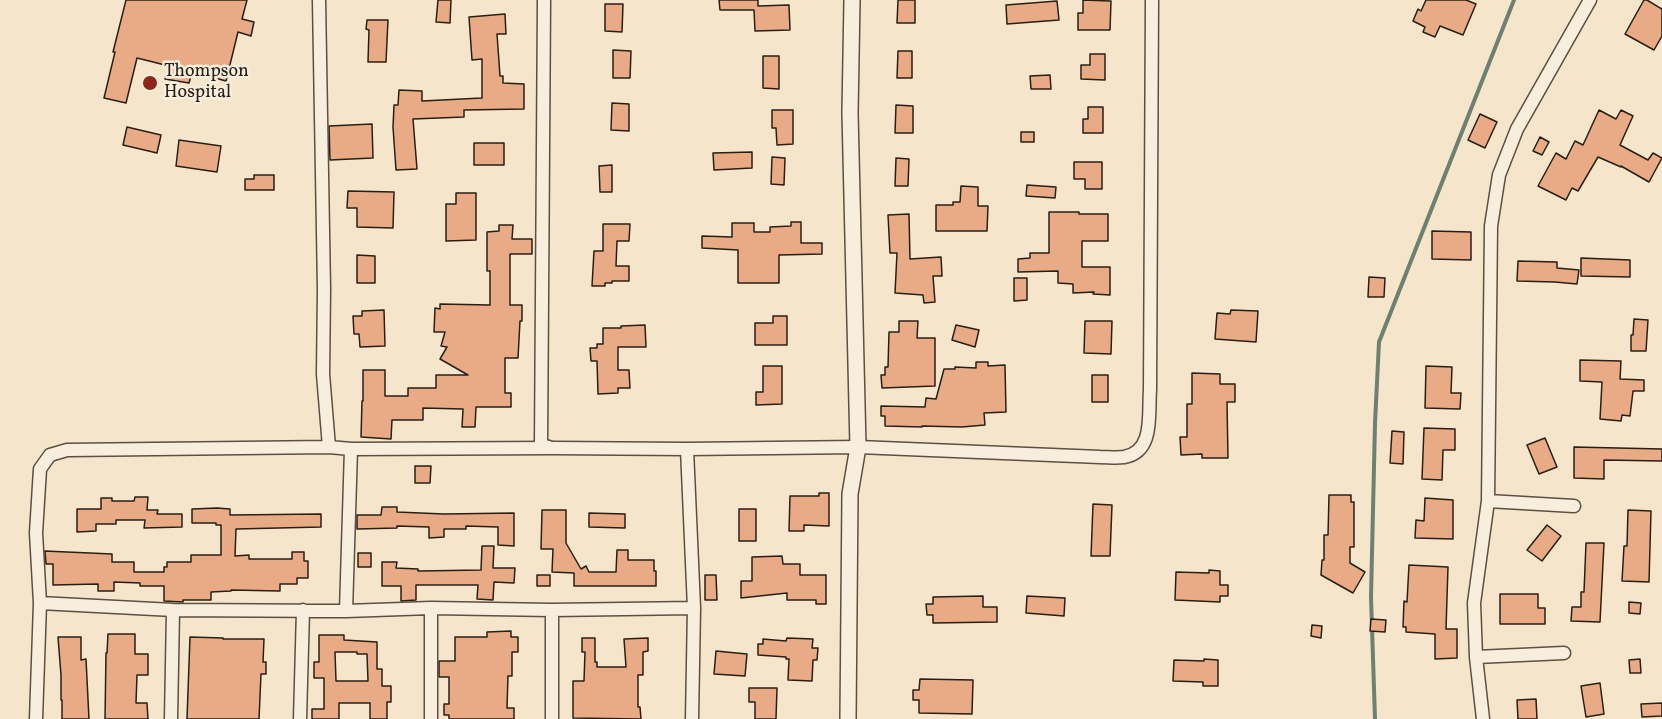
<!DOCTYPE html>
<style>
body{margin:0}
canvas{display:block;background:#f5e5ca}
</style>
<canvas width="1662" height="719"></canvas>
<script>
const g = document.querySelector('canvas').getContext('2d');
g.lineJoin = 'round';
function stroke(path, color, width, dash) {
  g.strokeStyle = color;
  g.lineWidth = width;
  g.lineCap = dash ? 'butt' : 'round';
  g.setLineDash(dash || []);
  g.stroke(path);
}
function fill(path, color) {
  g.fillStyle = color;
  g.fill(path, 'evenodd');
}
function drawText(font, color, halo, rows, align = 'center') {
  g.font = font + ' Vollkorn,serif';
  g.lineWidth = 5;
  g.setLineDash([]);
  g.textBaseline = 'middle';
  g.strokeStyle = halo;
  g.fillStyle = color;
  for (const [text, x, y, turn = 0] of rows) {
    g.save();
    g.translate(x, y);
    g.rotate((+turn || 0) * Math.PI / 180);
    g.textAlign = isNaN(turn) ? turn : align;
    if (halo) g.strokeText(text, 0, 0);
    g.fillText(text, 0, 0);
    g.restore();
  }
}
stroke(new Path2D(`
 M1375,719L1371,597L1375,423L1379,342L1514,0`), '#6e7f74', 4);
const building = new Path2D(`
 M126,0H247L242,19L254,22L251,36L238,32L226,81L192,72L189,83L165,79L169,66L137,58L126,103L104,98L115,52H113Z
 M438,0H451L450,23L436,22Z
 M719,0H758V6L789,5L790,30L755,31L754,10H720Z
 M898,0H915V23H897Z
 M1083,0L1111,1L1110,30H1078V13H1083Z
 M1426,0H1466L1476,4L1463,35L1440,26L1435,37L1423,32L1425,27L1413,21L1418,9L1421,11Z
 M1644,0H1647L1662,9V36L1654,50L1625,34Z
 M1057,1L1059,20L1007,24L1006,5Z
 M605,4H623L622,32L605,31Z
 M505,14L506,34H497L500,76H503V83L524,84V109L464,110V117L413,119L417,169L396,170L393,127L394,105H398L399,90L422,91V101L482,98V59L472,60L469,17Z
 M367,20H388L386,62H368L369,30L366,29Z
 M613,50L631,51L630,78H613Z
 M898,51H912V78H897Z
 M1090,54H1105V80L1081,79V65H1090Z
 M763,56H779V89L763,88Z
 M1050,75L1051,89H1031L1030,76Z
 M612,103L629,104V131L611,130Z
 M896,105L913,106V133H895Z
 M1088,107H1103V133H1083V119H1088Z
 M772,110H793V144L777,145L776,128H772Z
 M1599,110L1616,119L1621,110L1633,116L1620,145L1648,160L1653,153L1662,158L1649,182L1621,166V167L1598,157L1578,191L1572,188L1566,200L1538,186L1556,153L1566,159L1575,141L1583,145Z
 M1480,114L1497,122L1485,148L1468,140Z
 M372,124L373,158L330,160L329,126Z
 M127,127L161,135L157,153L123,145Z
 M1021,132H1034V142H1021Z
 M1540,137L1549,142L1542,155L1533,151Z
 M179,140L221,146L217,172L176,166Z
 M474,143H504V165H474Z
 M752,152V168L714,170L713,153Z
 M772,157L785,158L784,185L771,184Z
 M896,158L909,159L908,186H895Z
 M1074,162H1102V189H1085V179H1074Z
 M612,165V192H600L599,166Z
 M254,175H274V190H245V179H254Z
 M1027,185L1056,187L1055,198L1026,196Z
 M961,186L978,187V206H988L987,231H936V205H953V202H960Z
 M348,191L394,192L393,228L357,227V208H347Z
 M456,193H476V240L446,241V204H456Z
 M1049,212H1079V214H1108V241H1082V267H1110V295L1093,294L1094,292L1073,293V284L1058,283V271L1018,272V259L1030,258V253H1049Z
 M909,214L910,259L941,257L942,276H933L935,302L924,303L923,295L895,293L897,253H890L888,215Z
 M791,222H801V243H822V254L779,255V283H738V250L702,248V236L732,237V223H754V232H770V227L791,226Z
 M603,224H630L629,241H617L616,266H629V281H612V283H605V286H592L594,251H603Z
 M499,225H513L512,239H532V254H510V305H522V321H520L518,358H505V393H511V407H476L475,427H462L463,409L423,408V420H392L391,439L361,437L362,401H363V370H385V396H408V388H436V375H468L440,359L447,347L441,346L445,332H434L435,308L440,309V304L490,305V271H487V232L499,231Z
 M1432,231L1471,232V260L1432,259Z
 M357,255L375,256V283H357Z
 M1581,258L1630,260V277L1581,276Z
 M1518,261L1557,262V268L1579,270L1577,284L1555,282L1517,281Z
 M1369,277L1385,278L1384,297H1368Z
 M1014,278H1027V300L1014,301Z
 M384,310L385,346L360,347L359,334H354L353,316H362V311Z
 M1231,310L1258,311L1256,342L1215,339L1217,313L1230,314Z
 M773,316H787V345H755V323H773Z
 M1634,319L1648,320L1646,351H1631V335H1633Z
 M899,321H918L917,338H935V386L882,388L881,375H885V367H888L889,332H899Z
 M1085,321H1112L1111,354L1084,353Z
 M645,325L646,347H618V370H629L630,388H618V393L598,394L597,361H591L590,348H597V344H603V328H621V326Z
 M956,325L979,330L975,347L952,340Z
 M1580,360L1621,361L1620,379L1644,380V391H1633L1630,416L1622,415L1621,421L1600,419L1602,382L1580,381Z
 M976,362H988V366L1005,365L1006,412L984,413L985,425L962,427L922,426V427L885,426V416H881V406L925,407L926,398L936,399L944,369H955V367L976,368Z
 M763,366H782V404L756,405V392H763Z
 M1426,366L1452,367L1451,393H1461L1460,409L1425,408Z
 M1192,373L1220,374V384H1235V402H1227L1228,458H1202V454L1181,455L1180,437H1187V404H1192Z
 M1092,375H1108V402H1092Z
 M1424,428L1455,429V450H1443L1442,480L1422,479Z
 M1392,431L1404,432L1403,464L1390,463Z
 M1545,438L1557,467L1539,474L1527,445Z
 M1574,447L1662,449V461L1604,460V479L1574,478Z
 M415,466H431L430,483H415Z
 M819,493H829V526L804,525V531H789L790,496H819Z
 M1329,495H1351V502H1354V547H1350V563L1365,572L1353,593L1321,575L1322,560H1324V535H1328Z
 M135,497H148L147,510H158L157,514H182V527L144,528L145,520H116V524H96V531L77,532V509H101V498H112V501H134Z
 M1425,498L1453,500V539L1415,538L1416,520L1424,521Z
 M1093,504L1112,505L1110,556H1091Z
 M382,507H397V512L444,514L514,513V546L498,545V527L466,526V529H444V537L429,538V527L397,526V528L357,529V515H381Z
 M217,508L230,509V515L321,514V527L236,529L235,556L249,555V559H292V552H304V561H308V578H297V584H280V591L231,590V591L211,592V600H183V602L164,601V586H140V583L114,582V591H98V584L53,585V564H46L45,551L112,554V562H134V572H164V567H167V562H191V555H221V525H216V523H192V509Z
 M739,509H756V541H739Z
 M542,510H566V543L581,569L586,566L589,572H616L617,550H628V560H654V571H656V586H574V573L552,572L553,549H541Z
 M1628,510L1651,511L1649,582L1622,581L1624,546H1627Z
 M589,513L625,514V528L589,527Z
 M1547,525L1561,536L1542,561L1527,550Z
 M1586,543H1604L1600,622L1571,621L1572,607H1581V592H1584Z
 M482,546H494L493,568H515L514,583L494,582L493,600L477,599L478,585H416V600L401,601V586H382V562H397L396,568L418,569V571L481,570Z
 M358,553H371V567H358Z
 M782,556L783,564H800V575H826V604H816V600H787V593L741,598V581H752V557Z
 M1409,565L1448,567L1446,629H1457V658L1435,659V634L1406,632V627H1403L1404,601L1407,602Z
 M1209,570L1220,571V585H1228V596H1220V602L1175,600L1176,572L1209,573Z
 M537,575H550V586H537Z
 M705,575H716L717,600H705Z
 M1500,594H1538V608H1545V624H1500Z
 M983,596V607H997V622L933,623V615H927L926,604H933V597Z
 M1027,596L1065,598L1064,616L1026,613Z
 M1629,602L1641,603L1640,614L1629,613Z
 M1371,619L1386,620L1385,632L1370,631Z
 M1312,625L1322,626L1321,638L1311,636Z
 M511,631V637H518V652H512V676H508L507,708H514V719H449V715H444V704H449V677H439V661H455V637H487V632Z
 M108,634H135V654H148V675H137L136,703H147L148,719H105L106,653H107Z
 M319,635H344V640L377,642V669H382V686H391V702H387V719H370V703H339V719H312V709H324V678H314V662H319ZM335,652H357V654H367L368,681H336Z
 M58,637H81V660L86,659L89,719H62V700H61V675Z
 M190,637L223,638V639H264L263,662H266V674H261L259,719H187Z
 M582,638H595V662H597V667H626L624,639L648,638V651L643,652V675H638V707H640L641,719L573,718V681H584L585,652H582Z
 M787,638L813,639L812,648H818L817,660H813L812,681L788,680L789,659H786V657L758,655V644H763V639L786,641Z
 M716,651L747,654L745,676L714,674Z
 M1204,659L1218,660V686H1203V682L1173,681L1174,660L1204,661Z
 M1640,659L1641,673H1630L1629,660Z
 M920,679L973,680L972,714L919,713V700H913V690H919Z
 M1600,683L1604,714L1586,717L1581,686Z
 M749,688H777L776,719H755V702H749Z
 M1536,699L1537,719H1518L1517,700Z
 M1662,703V716L1642,717L1641,704Z`);
fill(building, '#e8ab85');
stroke(building, '#281f15', 1.5);
const minor = new Path2D(`
 M319,0L324,289L323,374L329,447
 M544,0L541,445L549,447
 M687,449L694,608L692,719
 M1488,501L1574,506
 M40,603L173,610L346,611L431,608L552,610L694,608
 M346,611L351,449
 M1476,657L1564,653
 M36,719L40,603L36,533L40,469L50,455L67,450L329,447L351,449L553,448L687,449L858,447L1100,457C1108,457 1116,458 1124,457C1155,452 1148,413 1150,390L1152,0
 M171,719L173,610
 M300,719L303,610
 M431,719V608
 M552,719V610
 M1483,719L1476,657L1474,603L1488,501L1491,226L1499,175L1517,129L1590,0`);
const tertiary = new Path2D(`
 M848,719L850,494L858,447L850,113L852,0`);
stroke(minor, '#5b5042', 15);
stroke(tertiary, '#5b5042', 18);
stroke(minor, '#f8eedd', 12);
stroke(tertiary, '#f8eedd', 15);
for (const [x, y, r, color] of [
 [150,83,8,"#8f2418"]
]) {
  const dot = new Path2D();
  dot.arc(x, y, r, 0, 2 * Math.PI);
  g.fillStyle = color;
  g.fill(dot);
  stroke(dot, '#f8eedd', 2);
}
drawText('18px', '#281f15', '#f8eedd', [
 ["Thompson",164,73],
 ["Hospital",164,94]
], 'left');
</script>
